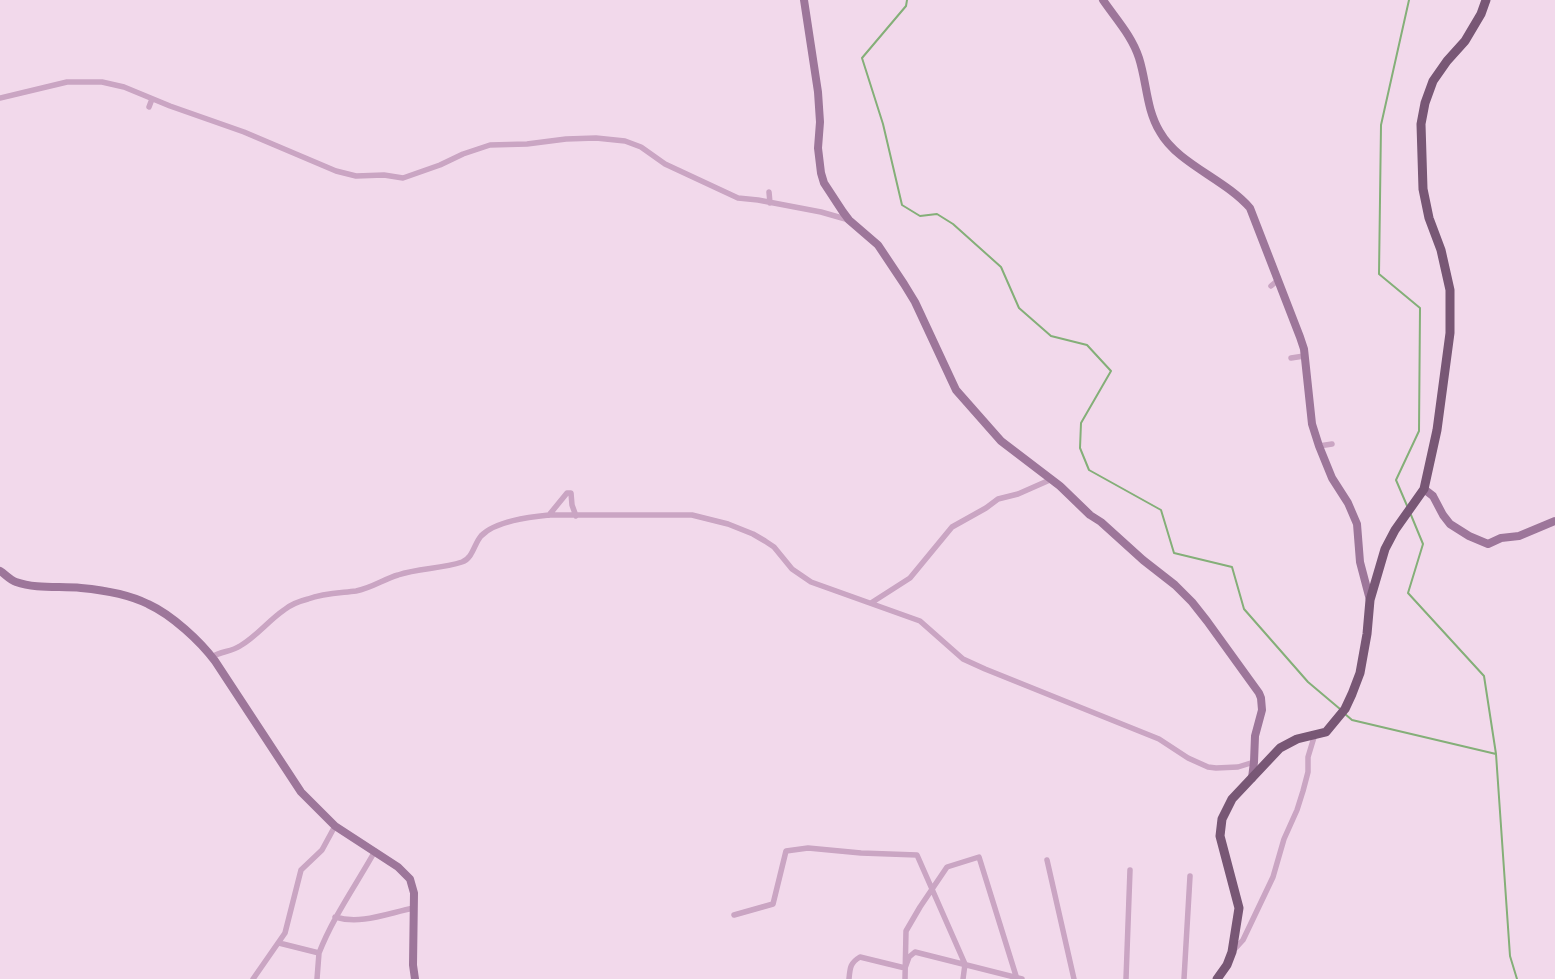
<!DOCTYPE html>
<style>
body{margin:0}
canvas{display:block;background:#f2d9eb}
</style>
<canvas width="1555" height="979"></canvas>
<script>
const g = document.querySelector('canvas').getContext('2d');
g.lineJoin = 'round';
function stroke(path, color, width, dash) {
  g.strokeStyle = color;
  g.lineWidth = width;
  g.lineCap = dash ? 'butt' : 'round';
  g.setLineDash(dash || []);
  g.stroke(path);
}
stroke(new Path2D(`
 M907,0L906,6L862,58L883,124L902,205L920,216L937,214L953,224L1001,267L1019,308L1051,336L1087,345L1111,371L1081,423L1080,448L1089,470L1161,510L1174,553L1232,567L1244,609L1308,682L1340,709
 M1408,508L1396,480L1419,431L1420,308L1379,274L1381,125L1409,0
 M1411,515L1423,544L1408,593L1484,676L1496,754
 M1345,714L1352,720L1496,754L1510,956L1517,979`), '#84af78', 2);
stroke(new Path2D(`
 M0,98L67,82H102L124,87L170,106L244,132L336,171L356,176L384,175L403,178L440,165L463,154L490,145L527,144L566,139L596,138L625,141L641,147L665,164L738,198L758,200L821,212L849,220
 M149,107L152,99
 M769,192L770,203
 M1271,286L1278,280
 M1291,358L1304,356
 M1319,446L1332,444
 M549,515L567,493H571L572,505L576,516
 M871,603L910,578L952,527L986,508L998,499L1018,494L1052,479
 M212,657C221,651 231,652 240,646C257,636 268,621 284,610C290,605 300,601 308,599C324,593 340,593 356,591C372,588 384,579 398,575C419,568 441,569 462,562C473,558 474,544 481,536C495,521 530,517 549,515H692L728,524L753,534L765,541L774,547L792,569L811,582L920,621L963,659L985,669L1159,739L1188,758L1208,767L1216,768L1238,767L1254,762
 M1047,860L1074,979
 M734,915L773,904L786,851L808,848L861,853L917,855L965,964L963,979
 M335,917C361,925 388,913 414,908
 M279,943L319,953L317,979
 M1233,951L1243,940L1273,877L1284,839L1297,810L1303,791L1308,772V757L1315,734
 M319,953C333,917 356,885 375,851
 M253,979L285,933L301,870L322,850L335,826
 M849,979C850,968 850,963 860,957L905,968L909,957L915,952L1022,979
 M905,979L906,931L920,907L947,867L979,857L1017,979
 M1126,979L1130,870
 M1184,979L1190,876`), '#caa5c3', 5.5);
stroke(new Path2D(`
 M804,0L818,92L820,122L818,148L821,173L824,183L843,212L849,220L878,245L904,284L915,302L956,390L1001,441L1060,486L1090,515L1101,522L1143,560L1175,585L1192,602L1207,621L1259,693L1261,698L1262,710L1255,736L1254,762L1252,778
 M1103,0C1116,19 1132,36 1139,58C1147,83 1146,109 1160,132C1178,164 1225,179 1250,208L1300,337L1304,349L1312,424L1319,446L1332,478L1348,503L1357,524L1360,562L1370,600
 M1424,489L1433,496L1443,515L1450,524L1469,536L1488,544L1501,538L1519,536L1555,521
 M0,571C5,574 10,580 16,582C36,589 60,586 81,588C103,590 128,594 148,604C172,615 200,641 215,661L301,792L335,826L398,867L410,879L414,893L413,965L415,979`), '#9d769a', 8);
stroke(new Path2D(`
 M1217,979L1227,965L1232,952L1239,908L1220,836L1222,819L1232,799L1280,748L1297,739L1326,732L1345,709L1352,694L1360,673L1367,634L1370,600L1385,549L1395,530L1424,489L1437,430L1450,333V290L1441,250L1429,218L1423,189L1421,124L1425,103L1433,81L1447,61L1465,41L1481,14L1486,0`), '#785775', 9);
</script>
